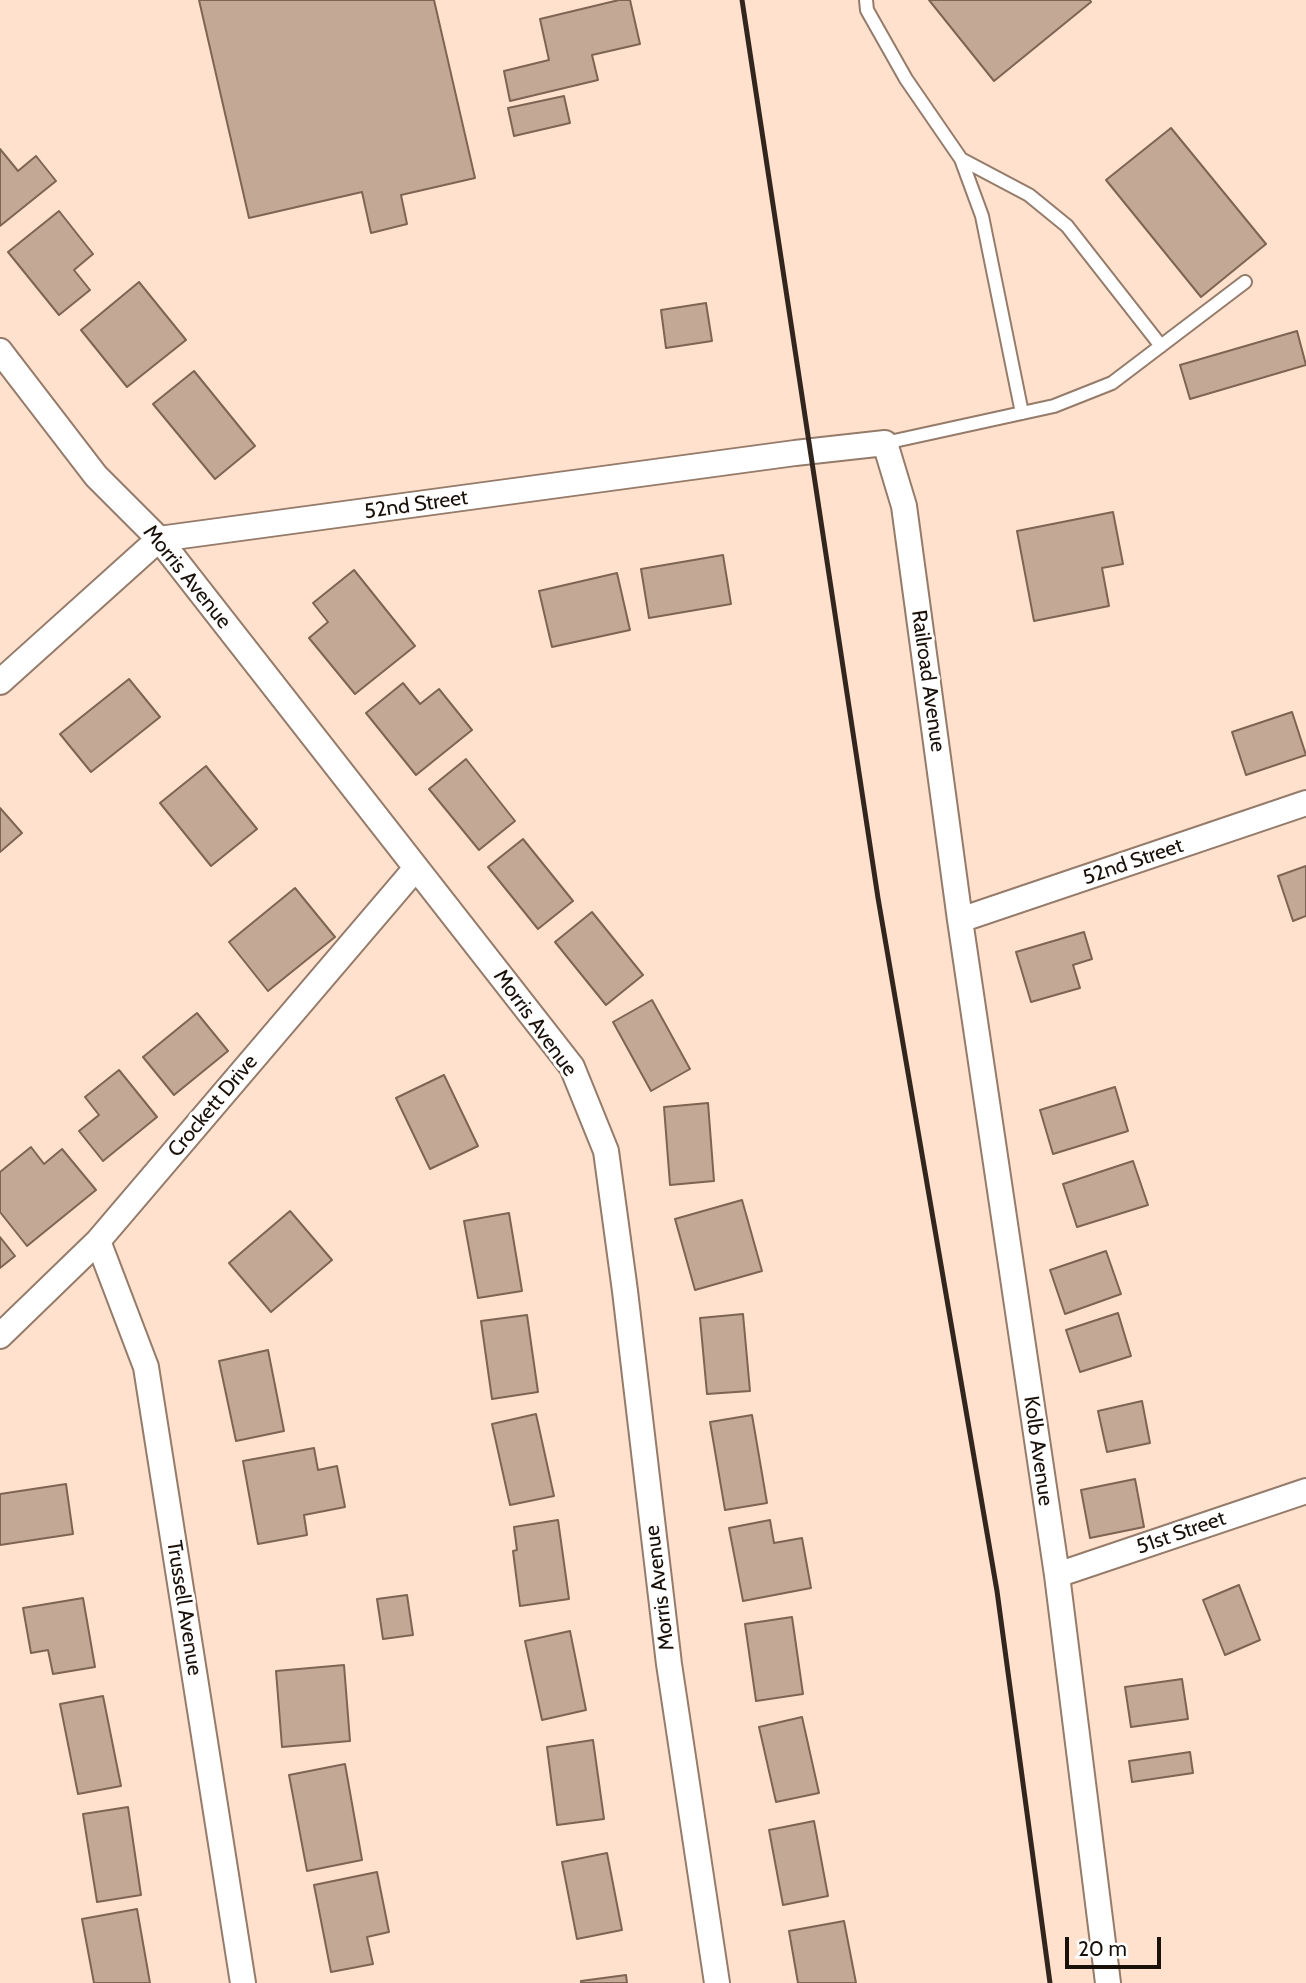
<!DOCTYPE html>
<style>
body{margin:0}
#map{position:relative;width:1306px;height:1983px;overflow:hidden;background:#ffe1ce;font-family:Cabin,sans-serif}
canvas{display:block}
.scale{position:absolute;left:1065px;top:1937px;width:96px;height:32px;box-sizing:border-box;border:4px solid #1a100a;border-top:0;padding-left:9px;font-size:21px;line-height:24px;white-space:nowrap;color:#1a100a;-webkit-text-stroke:5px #fff;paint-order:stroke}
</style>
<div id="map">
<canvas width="1306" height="1983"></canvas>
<div class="scale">20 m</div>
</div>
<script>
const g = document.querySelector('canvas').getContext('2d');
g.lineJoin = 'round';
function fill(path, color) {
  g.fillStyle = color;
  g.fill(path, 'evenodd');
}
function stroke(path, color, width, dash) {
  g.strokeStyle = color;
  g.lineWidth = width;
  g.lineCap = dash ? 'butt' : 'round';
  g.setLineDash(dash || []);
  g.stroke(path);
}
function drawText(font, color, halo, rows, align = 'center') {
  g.font = font + ' Cabin,sans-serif';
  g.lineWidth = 6;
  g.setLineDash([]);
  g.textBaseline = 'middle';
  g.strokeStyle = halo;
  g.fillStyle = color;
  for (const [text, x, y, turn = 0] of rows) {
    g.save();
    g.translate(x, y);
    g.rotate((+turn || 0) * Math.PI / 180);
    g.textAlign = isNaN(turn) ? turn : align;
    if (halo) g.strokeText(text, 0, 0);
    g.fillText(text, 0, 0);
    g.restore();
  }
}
const building = new Path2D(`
 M199,0H434L475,178L401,195L407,224L371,233L362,192L249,218Z
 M619,0H630L640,44L592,55L598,80L510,101L504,71L549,60L540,19Z
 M929,0H1090L1091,2L994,81Z
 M564,96L570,123L514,136L508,108Z
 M1171,128L1266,244L1201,297L1106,180Z
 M0,149L18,171L36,156L56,181L0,226Z
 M59,211L93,254L74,270L90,290L59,315L8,252Z
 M139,282L186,340L127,387L81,330Z
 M706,303L712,341L666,348L661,310Z
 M1297,331L1306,365L1190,399L1180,365Z
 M194,371L255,446L215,479L153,404Z
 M1113,512L1123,564L1102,568L1109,606L1034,621L1017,531Z
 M723,555L731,604L649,618L641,569Z
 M354,570L415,646L355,694L309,638L328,622L313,603Z
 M617,573L630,630L552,647L539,591Z
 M129,679L160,717L91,772L60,734Z
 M403,683L420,704L439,689L472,730L416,775L366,713Z
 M1292,712L1306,755L1246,775L1232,732Z
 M466,759L515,821L479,850L429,789Z
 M206,766L257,829L211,866L160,803Z
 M0,808L22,833L0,852Z
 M523,839L573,901L538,929L488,867Z
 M1306,866V916L1293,921L1278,876Z
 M295,888L335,937L268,991L229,942Z
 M592,912L643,975L606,1005L555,942Z
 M1084,932L1092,959L1073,965L1080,988L1031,1002L1016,952Z
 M652,1000L690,1069L651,1091L613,1022Z
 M197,1013L228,1051L174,1095L143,1057Z
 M119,1070L157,1117L103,1161L79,1131L99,1115L85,1097Z
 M444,1075L478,1146L430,1169L396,1098Z
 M1115,1087L1128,1131L1053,1154L1040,1110Z
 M708,1103L714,1181L670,1185L664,1107Z
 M31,1147L44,1164L62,1149L96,1190L27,1246L0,1212V1172Z
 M1133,1161L1148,1205L1077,1227L1063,1184Z
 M742,1200L762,1271L695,1290L675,1219Z
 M290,1211L332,1260L271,1312L229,1263Z
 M509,1213L522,1291L478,1298L464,1221Z
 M0,1237L15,1256L0,1268Z
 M1106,1251L1121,1294L1065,1314L1050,1270Z
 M1118,1313L1131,1356L1080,1372L1066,1330Z
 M743,1314L750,1391L707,1394L700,1318Z
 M527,1315L538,1392L492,1399L481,1321Z
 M268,1350L284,1431L236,1441L219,1361Z
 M1142,1401L1150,1443L1107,1452L1098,1411Z
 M536,1414L554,1496L510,1505L492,1424Z
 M752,1415L767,1503L725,1510L710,1422Z
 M314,1448L318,1470L337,1466L345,1507L304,1515L307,1535L258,1544L243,1461Z
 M1135,1479L1144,1527L1090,1538L1081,1490Z
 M66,1484L73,1534L0,1545V1494Z
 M558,1520L569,1599L520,1606L513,1551L517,1550L514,1527Z
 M770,1520L774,1543L802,1538L811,1588L743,1601L729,1528Z
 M1239,1585L1260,1640L1225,1655L1203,1600Z
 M407,1595L413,1635L383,1639L377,1599Z
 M83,1598L95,1667L53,1674L48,1650L31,1653L23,1608Z
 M792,1617L803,1694L756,1701L745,1624Z
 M570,1631L586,1710L542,1720L525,1641Z
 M344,1665L350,1741L282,1747L276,1671Z
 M1182,1679L1188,1719L1131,1727L1125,1687Z
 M103,1696L121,1786L78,1794L60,1704Z
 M802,1717L819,1793L776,1802L759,1727Z
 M593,1740L604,1819L557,1825L547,1747Z
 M1190,1752L1193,1773L1132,1782L1129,1761Z
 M345,1764L362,1860L307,1871L289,1775Z
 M128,1807L141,1895L97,1902L83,1814Z
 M814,1821L828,1896L783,1905L769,1830Z
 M607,1853L622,1930L577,1939L562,1862Z
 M377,1872L389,1932L367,1937L373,1964L331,1972L314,1885Z
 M137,1909L150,1983H94L82,1919Z
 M844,1921L856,1983H798L789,1931Z
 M626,1975L627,1983H581V1981Z`);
fill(building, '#c4a896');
stroke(building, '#7d6453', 2);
const service = new Path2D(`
 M866,0L867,10L906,79L961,159L982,216L1022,413
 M961,159L1029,195L1067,226L1161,346
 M885,443L1054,406L1112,383L1245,282`);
const minor = new Path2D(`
 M0,351L96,476L159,539L572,1067L606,1151L625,1291L669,1664L717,1983
 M0,682L159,539L795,453L885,443L904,506L960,920L1057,1575L1108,1983
 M960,920L1306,803
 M98,1241L146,1367L243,1983
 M0,1336L98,1241L416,868
 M1057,1575L1306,1491`);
stroke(service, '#957b6a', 16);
stroke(minor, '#957b6a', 28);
stroke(service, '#fff', 12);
stroke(minor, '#fff', 24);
stroke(new Path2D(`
 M742,0L878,898L997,1591L1050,1983`), '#31251e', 5);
drawText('21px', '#1a100a', '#fff', [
 ["52nd Street",416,505,-8],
 ["Morris Avenue",187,577,51],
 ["Railroad Avenue",928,681,82],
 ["52nd Street",1133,862,-19],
 ["Morris Avenue",535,1023,54],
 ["Crockett Drive",213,1106,-50],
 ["Kolb Avenue",1038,1451,82],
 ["51st Street",1181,1533,-19],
 ["Morris Avenue",660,1588,-97],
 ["Trussell Avenue",184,1608,81]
]);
</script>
